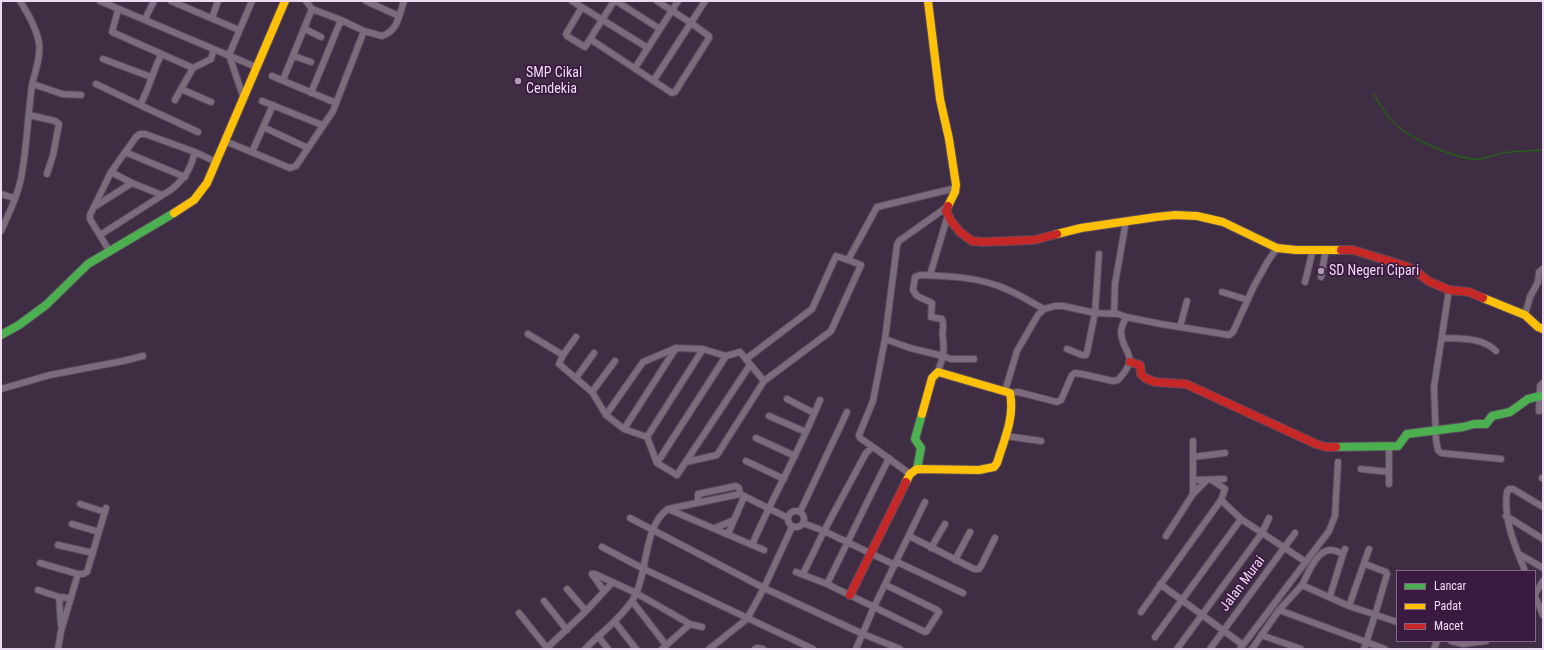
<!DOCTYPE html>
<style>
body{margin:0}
#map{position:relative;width:1544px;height:650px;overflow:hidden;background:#3e2d43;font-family:"Roboto Condensed",sans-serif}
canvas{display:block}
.frame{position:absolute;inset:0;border:2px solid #eed9f2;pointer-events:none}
.legend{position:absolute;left:1396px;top:570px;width:140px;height:72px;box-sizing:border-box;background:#3a1a41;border:1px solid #826688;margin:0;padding:5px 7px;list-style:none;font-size:12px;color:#eed9f2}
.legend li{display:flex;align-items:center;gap:8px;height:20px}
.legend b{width:20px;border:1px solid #826688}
</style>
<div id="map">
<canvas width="1544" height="650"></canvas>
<div class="frame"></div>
<ul class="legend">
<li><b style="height:5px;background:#4caf50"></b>Lancar</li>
<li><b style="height:5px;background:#ffc107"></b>Padat</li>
<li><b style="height:5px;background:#c62828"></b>Macet</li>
</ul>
</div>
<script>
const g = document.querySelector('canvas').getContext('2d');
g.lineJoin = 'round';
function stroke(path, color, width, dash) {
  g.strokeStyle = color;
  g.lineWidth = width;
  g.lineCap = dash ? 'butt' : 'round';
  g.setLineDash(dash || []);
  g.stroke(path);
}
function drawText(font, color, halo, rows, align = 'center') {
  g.font = font + ' "Roboto Condensed",sans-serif';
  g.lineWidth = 3.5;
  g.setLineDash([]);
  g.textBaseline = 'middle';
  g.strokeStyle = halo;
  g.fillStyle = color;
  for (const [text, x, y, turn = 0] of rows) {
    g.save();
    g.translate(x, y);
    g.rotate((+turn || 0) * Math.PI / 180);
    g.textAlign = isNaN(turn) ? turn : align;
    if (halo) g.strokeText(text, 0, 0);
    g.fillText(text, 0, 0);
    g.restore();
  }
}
stroke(new Path2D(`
 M1374,94C1380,105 1386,115 1395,124C1409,138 1459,161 1479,159C1487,158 1495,154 1503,153C1516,151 1530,151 1543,150`), '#265e18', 1.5);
const street = new Path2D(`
 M100,1L256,67
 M171,1L239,30
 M366,1L399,16
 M572,1L648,48
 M616,1L660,29
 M582,7L566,34L567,36L585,47L614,1
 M312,9L341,20L364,31L382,36C398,31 399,15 404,1
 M118,10L112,32L193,68L211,59L214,49
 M212,18L218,1
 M145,19L154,1
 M305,29L321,37
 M590,39L672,93L675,92L709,38V36L691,23L657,1
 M161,55C153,71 149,89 140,105L198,132
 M294,56L311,62
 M103,59L151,77
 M193,68L181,89L211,102
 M635,68L678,1
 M272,76L336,103
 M283,80L312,9L306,1
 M654,80L705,1
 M33,84L62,94L81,95
 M96,84L140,105
 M311,93L341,20
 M243,96L229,55L252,1
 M175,100L181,89
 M262,101L322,125
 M29,115L55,121L59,124L53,155L47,174
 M263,127L308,148
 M225,141L290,168L296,166L333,111L364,31
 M125,152L185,177
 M252,152L273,105
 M111,172L132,183L162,195
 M1,194L14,198
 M94,207L132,183
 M1,231C9,213 19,193 22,173C27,144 28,114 32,85C35,71 41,57 39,43C36,27 28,14 20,1
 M100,235L172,189C186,177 190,170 195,152
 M110,252L90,219V215L111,172L136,137L140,134H145L195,152L216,162
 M930,275L948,215
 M1321,277L1326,249
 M1305,282L1313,249
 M1449,290L1434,387L1436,440L1438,450L1441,453L1501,459
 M1222,292L1248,300
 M1114,314L1115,284L1126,221
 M1525,315L1530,297L1538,282L1539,272L1543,269
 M1180,327L1187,301
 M528,334L563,355L576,337
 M1442,338C1460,339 1482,337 1496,351
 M885,339L910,348L943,356C944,349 944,347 943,339C941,331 945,328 942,319L931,317L932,303L917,296L913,290L915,277L920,275C949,276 979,277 1006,289C1019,294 1032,303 1044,309
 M1067,349L1082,355H1086L1087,352L1095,313L1099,254
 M563,355L559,364L592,392L606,415
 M726,356L657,463L677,475L750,365
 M746,359L812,309L836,256L848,260L877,207L956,188
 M938,372L943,356L951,359H974
 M576,378L594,353
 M1,389L50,375L123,361L143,356
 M1005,391L1017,351L1032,325L1038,315L1044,309L1055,306H1063L1095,313L1118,314L1126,317L1161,324L1229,335L1233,332L1254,286L1268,261L1277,248
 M592,392L615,361
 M1010,393L1018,392L1057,402L1061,400L1072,375L1075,373L1082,374L1113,381L1118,380C1142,354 1122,355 1121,332C1121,327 1124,322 1126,317
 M787,399L814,413
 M1539,411L1540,386L1543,383
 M769,416L806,432
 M624,429L606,415L643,362L676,348L703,349L726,356L740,352L764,381L831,331L861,265L848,260
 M1006,436L1041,441
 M647,437L624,429L676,348
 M756,438L795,456
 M873,447L860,438L859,435L873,401L885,339L897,245L899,241L947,207
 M1389,447V484
 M1193,457L1225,453
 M746,461L784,479
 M686,462L717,455L764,381
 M657,463L647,437L703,349
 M1361,469L1389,472
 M1542,478H1543
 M1193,480L1224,479
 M1193,494L1207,480
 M1221,500L1241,519L1306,562
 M698,502V494L736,486L739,488L740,494
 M80,504L105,512
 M668,509L764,550
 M788 519a8 8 0 1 1 16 0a8 8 0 1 1-16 0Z
 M800,512L847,412
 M1506,516L1543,539
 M630,518L764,588L863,634L900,649
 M803,523L824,531L895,565
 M72,524L99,532
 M715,528L734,520
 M728,534L744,497
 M909,536L974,569H979L981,566L995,538
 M1166,536L1193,494V441
 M58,545L93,553
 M752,545C773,496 800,450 820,400
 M602,547L644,569L813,649
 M931,548L945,524
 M1519,554L1543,568
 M955,560L970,532
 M897,562L963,593
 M40,563L78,574H83L87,572L106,508
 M1525,571C1515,545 1503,520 1507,492L1509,489H1513L1543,507
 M796,572L827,584L925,632L927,631L939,612L937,610L886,585
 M592,574H595L636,593L690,624L702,627
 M592,574L604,591
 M803,574L824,531L866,453L873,447L910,474
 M827,584L889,458
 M1160,584L1243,645
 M1302,585C1308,574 1316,551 1330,550C1334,550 1339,552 1343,554
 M567,589L586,611
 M38,590L59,597L70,598
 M1535,594L1543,581
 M1330,596L1343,554L1345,549
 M1535,596L1543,615
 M59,597L61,625
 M544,601L567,630
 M632,601L666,645
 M1349,606L1369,549
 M1279,610L1385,649
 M1141,612L1221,500L1225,489L1212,480
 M519,613L547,648
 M615,622L636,649
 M1261,635L1301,649
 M598,636L608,649
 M1155,637L1241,519
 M1451,641L1463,644L1486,641
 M58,649L61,631L78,574
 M546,649L586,611L612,583
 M585,649C601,633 619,620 632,601C649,575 642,527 668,509L740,494L788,518
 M662,649L690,624
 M709,649L747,619L764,588L792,527
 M755,649L757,648L763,649
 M856,649L874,607L925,502
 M1177,649L1262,533L1269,518
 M1210,649L1295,533
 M1240,649L1329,531L1335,516L1338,462
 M1252,649L1279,610L1302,585L1349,606L1397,622
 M1364,649L1375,615L1387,574L1386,572L1365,564
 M1434,649L1437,641`);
const fast = new Path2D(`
 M1,335L19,325L46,305L88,264L174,213
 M1336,447L1398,446L1407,434L1463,427L1474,424H1486L1492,416L1510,412L1528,399L1540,396
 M917,469L921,448L915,439L922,414`);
const slow = new Path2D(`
 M928,1L940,99L949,139L956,185L955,192L948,206
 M174,213L194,200L207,183L285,1
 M1057,234L1081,228L1156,217L1175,215L1197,216L1223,222L1277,248L1296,250H1341
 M1483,298L1525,315L1538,327L1543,329
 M906,482L910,474L917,469L979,470L994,467L997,463C1004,440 1015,417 1010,393L938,372L932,378L922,414`);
const jam = new Path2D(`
 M948,206L946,211L951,221L960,232L972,241L983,242L1034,240L1057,234
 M1341,250H1353L1405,266L1416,271L1428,281L1449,290L1469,292L1483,298
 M1130,362L1140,365L1141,374L1145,378L1155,382L1186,384L1316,444L1326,447H1336
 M850,595L906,482`);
stroke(street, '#59495c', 8);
stroke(fast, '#59495c', 10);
stroke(slow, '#59495c', 10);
stroke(jam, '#59495c', 10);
stroke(street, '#7a6c7d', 6);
stroke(fast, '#4caf50', 8);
stroke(slow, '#ffc107', 8);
stroke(jam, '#c62828', 8);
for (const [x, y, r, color] of [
 [518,81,4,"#b09db5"],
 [1321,271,4,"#b09db5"]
]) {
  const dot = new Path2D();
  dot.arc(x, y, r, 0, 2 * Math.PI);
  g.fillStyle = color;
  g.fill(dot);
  stroke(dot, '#3a1a41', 1.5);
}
drawText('14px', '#eed9f2', '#3a1a41', [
 ["SMP Cikal",526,73],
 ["Cendekia",526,89],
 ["SD Negeri Cipari",1329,271]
], 'left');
drawText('14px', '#eed9f2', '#3a1a41', [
 ["Jalan Murai",1243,584,-53]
]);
</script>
